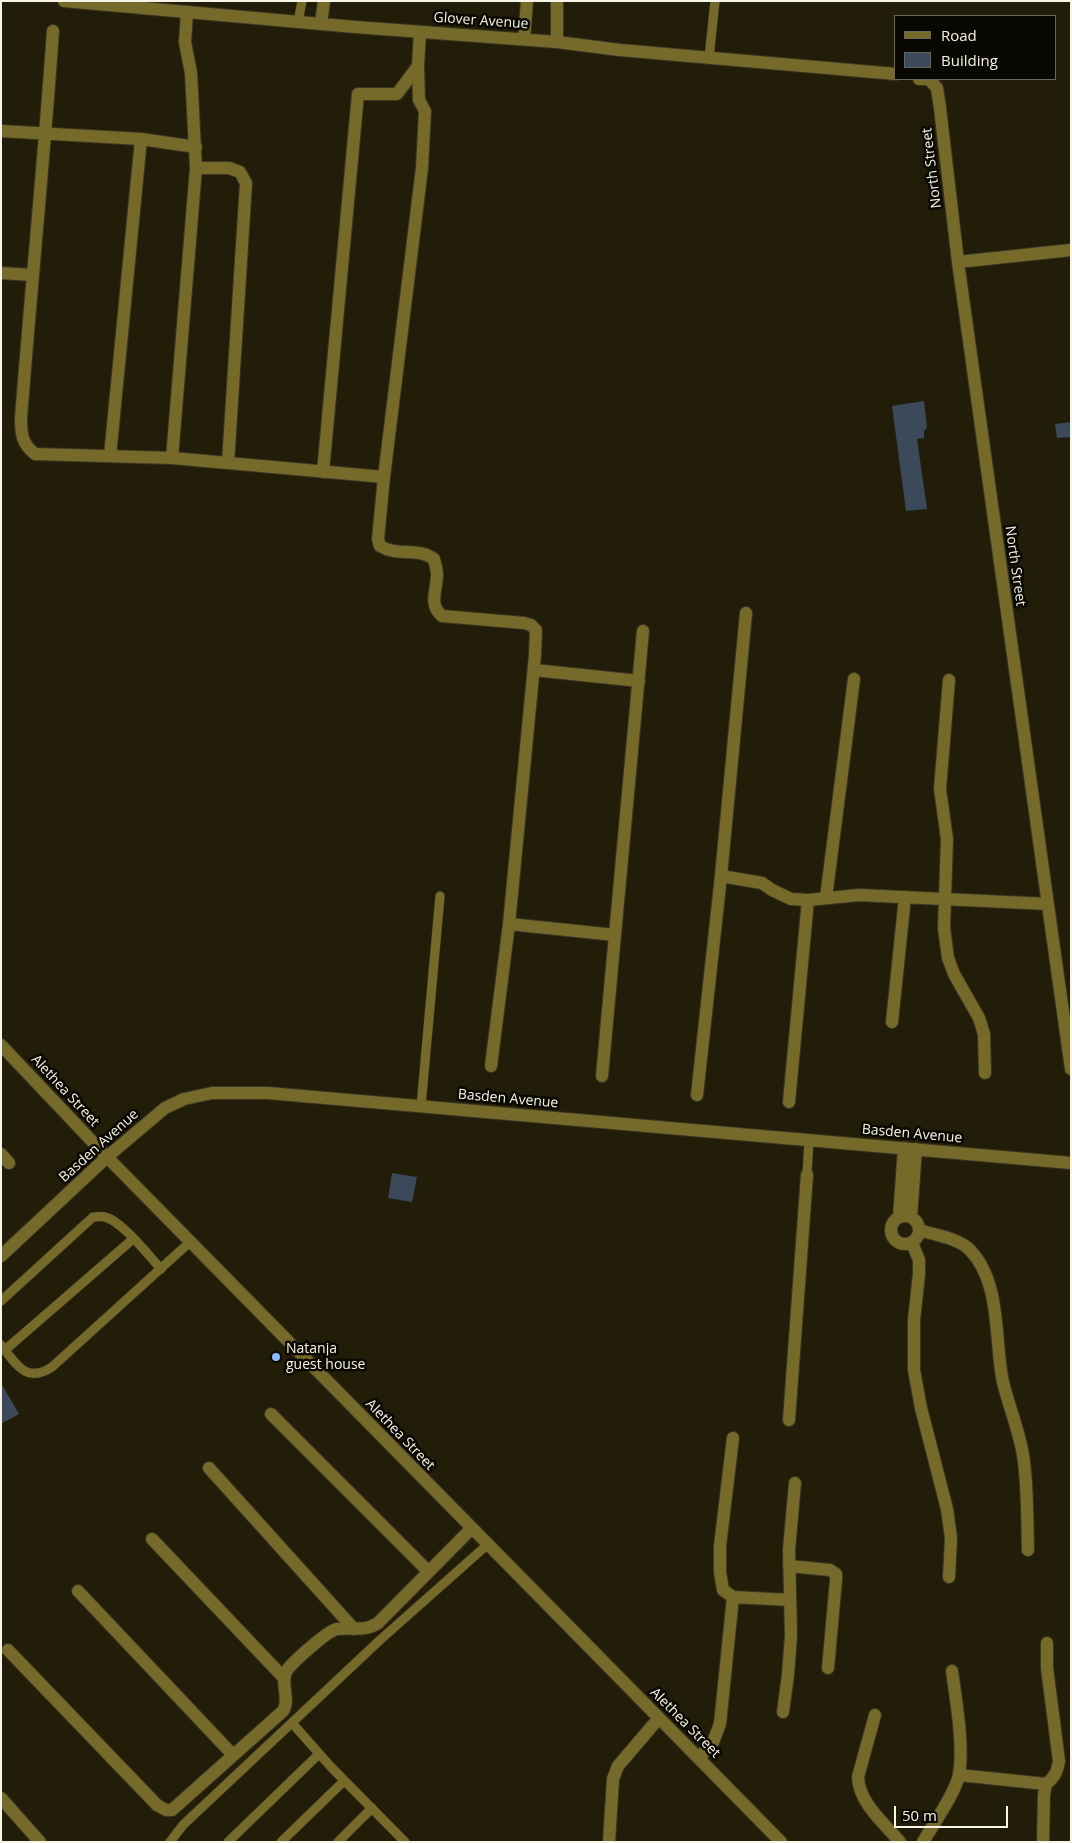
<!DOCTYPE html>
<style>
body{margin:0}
#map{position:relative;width:1072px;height:1843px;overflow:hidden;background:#211d08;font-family:"Open Sans",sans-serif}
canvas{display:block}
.frame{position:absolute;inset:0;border:2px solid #f7f5e8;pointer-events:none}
.legend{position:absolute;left:894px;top:15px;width:162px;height:65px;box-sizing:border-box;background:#090802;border:1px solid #68675e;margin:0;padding:6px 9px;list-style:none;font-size:15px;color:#f7f5e8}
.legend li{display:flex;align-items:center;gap:10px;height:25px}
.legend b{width:25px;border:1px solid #68675e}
.scale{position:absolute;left:894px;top:1806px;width:114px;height:22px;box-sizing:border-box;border:2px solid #f7f5e8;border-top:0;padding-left:6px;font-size:15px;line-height:18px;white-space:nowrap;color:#f7f5e8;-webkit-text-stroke:4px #090802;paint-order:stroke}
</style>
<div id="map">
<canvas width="1072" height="1843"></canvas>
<div class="frame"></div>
<ul class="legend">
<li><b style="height:6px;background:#766a2b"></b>Road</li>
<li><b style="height:14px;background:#3c495b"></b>Building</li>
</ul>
<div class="scale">50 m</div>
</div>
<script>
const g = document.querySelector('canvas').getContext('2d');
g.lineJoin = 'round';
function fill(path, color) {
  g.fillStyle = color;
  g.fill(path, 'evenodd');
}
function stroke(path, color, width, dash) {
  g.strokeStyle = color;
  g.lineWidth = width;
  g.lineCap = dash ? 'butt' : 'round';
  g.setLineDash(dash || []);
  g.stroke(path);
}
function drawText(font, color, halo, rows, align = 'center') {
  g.font = font + ' "Open Sans",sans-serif';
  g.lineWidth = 5;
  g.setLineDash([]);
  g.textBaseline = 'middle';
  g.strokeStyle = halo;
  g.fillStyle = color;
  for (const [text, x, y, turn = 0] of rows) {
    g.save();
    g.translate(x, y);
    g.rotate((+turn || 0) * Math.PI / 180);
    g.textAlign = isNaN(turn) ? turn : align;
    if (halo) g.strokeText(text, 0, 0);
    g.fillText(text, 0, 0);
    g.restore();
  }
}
fill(new Path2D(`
 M924,401L927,428L924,431V438L917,439L927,509L906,511L892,406Z
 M1071,422V437L1057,438L1055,424Z
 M392,1173L417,1177L412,1202L388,1198Z
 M1,1383L19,1414L1,1424Z`), '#3c495b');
const lane = new Path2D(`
 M298,22L302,1
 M709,58L715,1
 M421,1106L440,896
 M807,1175L809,1140
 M1,1301L93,1217C97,1217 102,1216 105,1217C122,1221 149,1256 161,1269
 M1,1345C16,1364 26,1384 52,1367L190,1242
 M5,1350L133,1239
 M292,1723L331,1767L405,1842
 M170,1842L183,1825L380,1640L487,1545
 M228,1842L319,1754
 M281,1842L344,1781
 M338,1842L372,1808`);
const street = new Path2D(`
 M64,1L355,27L557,42L620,50L896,74
 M321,24L324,1
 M53,31C44,160 31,289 21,418C21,434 22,444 35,454L172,458L384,477
 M420,32L418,66L419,100L425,111L422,168L384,477L378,539L380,546C398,557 418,547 434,559C435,564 437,569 437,575C437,590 428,604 442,616L524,623L531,625L536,630L535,655L509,924L491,1066
 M524,39L527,1
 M557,42V1
 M919,79H929L937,88L940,108L958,262L1071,1069
 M1,131L141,139L196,147
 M196,168H229L240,172L246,183L228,463
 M958,262L1071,250
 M1,273L32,275
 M110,456L141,139
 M172,458L196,168L191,73L185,42L187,12
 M323,472L358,94H397L418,66
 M534,670L639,681
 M949,680L940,789L947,839L944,928L948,958L954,974L979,1018L984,1034L985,1073
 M721,876L762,883L772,890L791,899L808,900L859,895L1048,904
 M826,898L854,679
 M509,924L615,935
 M892,1022L905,897
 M1,1045L107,1157L781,1842
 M602,1076L643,631
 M697,1095L721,876L746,613
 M789,1102L808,900
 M1,1154L9,1163
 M891 1230a14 14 0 1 1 28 0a14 14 0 1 1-28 0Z
 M899,1217L904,1148
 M911,1217L916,1149
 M919,1230C935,1235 957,1238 969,1249C1002,1282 994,1340 1003,1382C1009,1407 1019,1430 1023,1455C1028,1486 1027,1519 1028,1550
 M912,1243L919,1260V1274L914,1320V1370L921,1408L947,1509L951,1538L949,1577
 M1,1256L107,1157L165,1108L184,1099L212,1093H268L1071,1163
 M271,1414L428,1571
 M789,1420L807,1175
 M209,1468L354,1629
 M152,1539L284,1678
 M789,1566L830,1570L836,1574V1580L828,1668
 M78,1591L233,1755
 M733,1597L790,1600
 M8,1650L157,1805L166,1810H172L283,1711C291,1699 279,1682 287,1670C294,1661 327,1631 337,1629C352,1627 365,1632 378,1623L471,1529
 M783,1712L788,1675L791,1635L789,1550L795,1483
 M875,1715L858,1777C859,1803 884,1823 900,1842
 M699,1758L713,1742L720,1724L733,1597L723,1590L720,1572V1546L733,1438
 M959,1775L1046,1784
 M1,1798L40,1842
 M609,1842L613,1779L618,1766L659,1718
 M923,1842C932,1826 957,1791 959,1774C964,1746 956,1700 952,1671
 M1043,1842L1044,1795L1046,1784C1055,1777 1057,1772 1059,1761L1047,1668V1643`);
stroke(lane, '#3b3723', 10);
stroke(street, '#3b3723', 14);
stroke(lane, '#766a2b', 9);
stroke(street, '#766a2b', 12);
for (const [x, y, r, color] of [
 [276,1357,5,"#8bbafc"]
]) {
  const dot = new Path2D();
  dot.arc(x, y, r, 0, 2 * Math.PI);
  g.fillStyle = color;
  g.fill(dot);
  stroke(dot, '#090802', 2);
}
drawText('14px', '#f7f5e8', '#090802', [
 ["Glover Avenue",481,21,4],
 ["North Street",932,168,-97],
 ["North Street",1015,566,82],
 ["Alethea Street",65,1091,47],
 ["Basden Avenue",508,1099,5],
 ["Basden Avenue",912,1134,5],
 ["Basden Avenue",99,1146,-42],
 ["Alethea Street",400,1435,46],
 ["Alethea Street",685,1723,45]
]);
drawText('14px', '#f7f5e8', '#090802', [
 ["Natanja",286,1349],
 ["guest house",286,1365]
], 'left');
</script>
